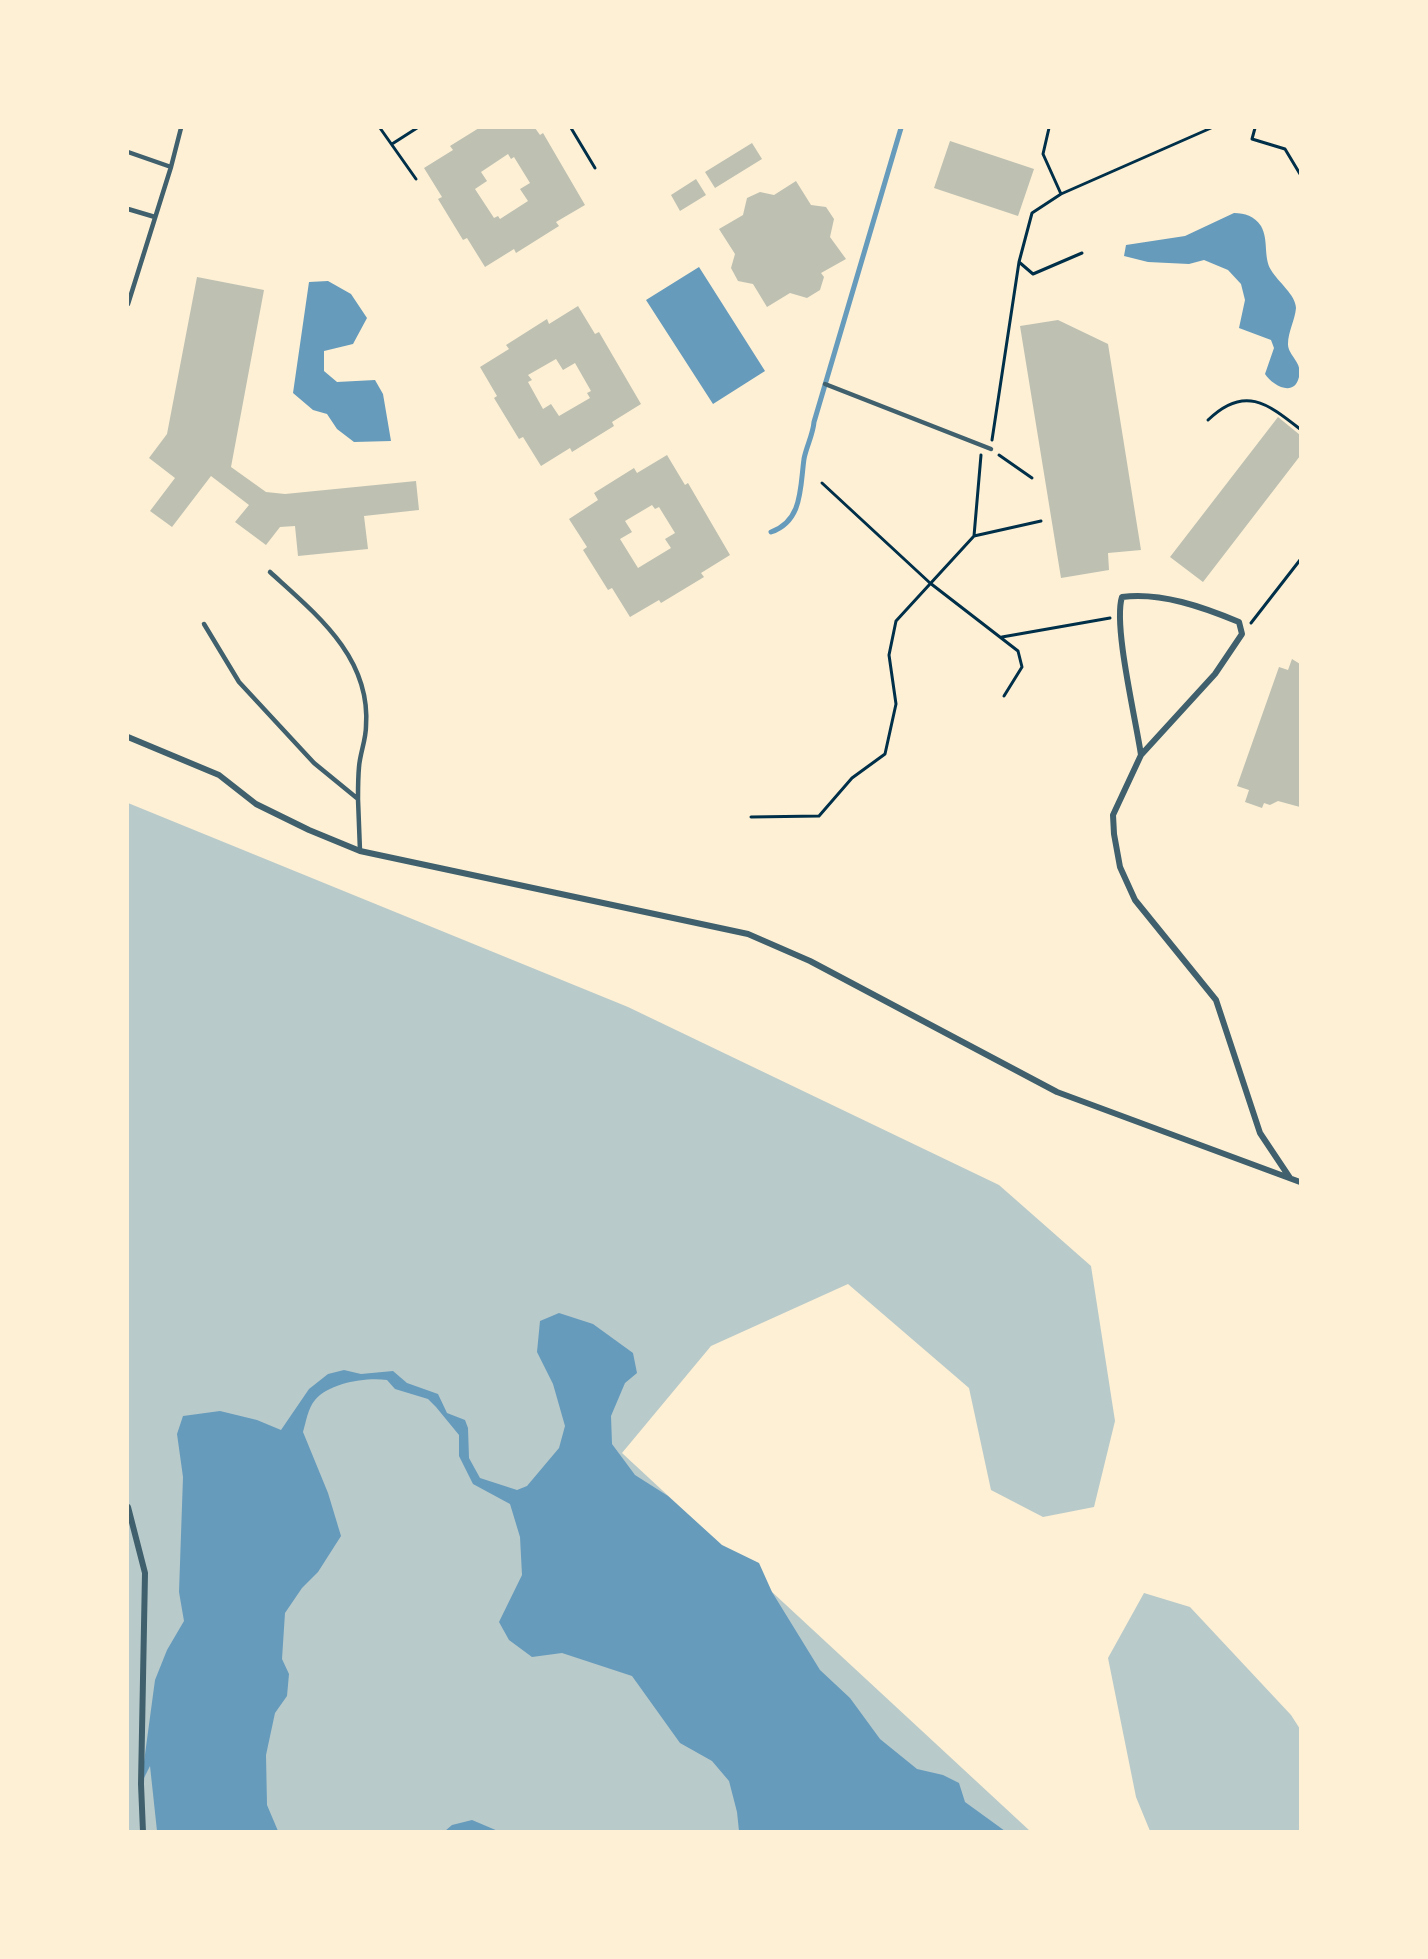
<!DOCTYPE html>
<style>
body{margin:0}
#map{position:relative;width:1428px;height:1959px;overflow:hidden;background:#fdf0d5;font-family:"Varela Round",sans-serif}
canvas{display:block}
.frame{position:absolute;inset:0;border:129px solid #fdf0d5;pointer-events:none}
</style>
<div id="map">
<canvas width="1428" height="1959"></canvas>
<div class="frame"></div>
</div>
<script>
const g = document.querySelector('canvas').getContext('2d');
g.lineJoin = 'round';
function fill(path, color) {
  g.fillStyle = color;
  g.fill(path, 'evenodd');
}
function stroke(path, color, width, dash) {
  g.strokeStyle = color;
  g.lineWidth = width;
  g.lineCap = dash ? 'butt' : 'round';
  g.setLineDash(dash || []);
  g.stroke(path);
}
fill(new Path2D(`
 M128,803L628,1007L999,1185L1091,1266L1115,1421L1094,1507L1043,1517L991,1490L969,1388L848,1284L711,1346L622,1453L1030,1831H128Z
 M1144,1593L1190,1607L1291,1715L1300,1729V1831H1150L1136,1797L1108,1658Z`), '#b9caca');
fill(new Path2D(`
 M1234,213C1245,213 1254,216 1261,226C1269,240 1263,257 1271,270C1278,282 1296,295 1296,308C1295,320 1288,332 1288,344C1288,356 1303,362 1299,377C1294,398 1272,385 1265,374L1274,348L1271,340L1239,328L1245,300L1241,284L1228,270L1204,260L1189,264L1148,262L1124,256L1126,245L1185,236Z
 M699,267L765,371L713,404L646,300Z
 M328,281L351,294L367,318L353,344L324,351V371L337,382L375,380L383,394L391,441L354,442L337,429L327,414L313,410L293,393L309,282Z
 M559,1313L593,1324L633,1353L637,1373L625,1383L611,1416L612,1444L635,1475L668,1496L722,1545L759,1563L772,1592L820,1670L850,1698L880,1739L917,1769L943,1775L959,1783L965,1802L1005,1831H739L737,1812L729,1781L712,1761L680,1743L632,1676L562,1653L532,1657L509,1640L499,1622L522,1575L520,1537L510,1504L473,1484L459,1456V1435L436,1407L428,1399L395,1389L387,1380C366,1377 329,1383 315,1400C308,1408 306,1422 303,1432L328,1493L341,1536L318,1572L302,1588L285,1613L282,1659L289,1674L287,1696L275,1713L266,1755L267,1805L278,1831H157L150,1766L141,1784L155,1680L167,1650L184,1621L179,1592L183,1477L177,1434L183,1416L220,1411L257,1420L281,1430L309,1389L328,1374L344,1370L361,1374L393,1371L407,1383L438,1394L447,1413L465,1420L468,1428L469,1458L480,1478L517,1490L527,1486L559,1448L565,1426L553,1384L537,1352L540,1321Z
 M472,1820L498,1831H445L452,1825Z`), '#669bbc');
stroke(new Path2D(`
 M771,532C803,521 800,487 804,459C806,447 813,435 814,422L901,128`), '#669bbc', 5);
fill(new Path2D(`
 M479,128H535L540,135L543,133L585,205L556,222L559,226L516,253L514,249L485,267L467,238L463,240L438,199L442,197L424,168L453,150L450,146ZM508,154L511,159L514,157L530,183L520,189L528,201L500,219L498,216L494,218L475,189L487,181L481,172Z
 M950,141L1034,169L1018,216L934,188Z
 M752,143L762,159L715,188L705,172Z
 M696,179L706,195L680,211L671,195Z
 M796,181L811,205L826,207L834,219L830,237L846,259L821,273L824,277L820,290L807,298L790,293L767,307L753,284L738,281L731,268L735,254L719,229L743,215L747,198L760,192L774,195Z
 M197,277L264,290L231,467L266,492L285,494L416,481L419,510L364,516L368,549L298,556L295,526L280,527L266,545L235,522L249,505L211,476L172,527L150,511L175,478L149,458L167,434Z
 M578,306L595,334L599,332L641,404L612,422L614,426L572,452L570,448L541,466L523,437L519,439L494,398L497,396L480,367L509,349L506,345L547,319L549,324ZM556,359L563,370L575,363L591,391L587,393L590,398L559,416L551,404L543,409L528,382L532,380L528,375Z
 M1058,320L1108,344L1141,550L1108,553L1109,570L1061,578L1020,326Z
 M1278,417L1300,435V456L1203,582L1170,557Z
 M667,455L685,485L688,483L730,555L701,573L704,577L661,603L659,600L630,617L612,588L608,590L583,550L587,547L569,519L598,500L594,493L634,468L637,473ZM652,505L655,509L659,507L675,533L665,539L671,548L638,568L620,539L632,532L625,521Z
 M1292,659L1300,664V807L1278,801L1270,805L1264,803L1262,808L1245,802L1249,790L1237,786L1279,667L1288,670Z`), '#bec0b2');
stroke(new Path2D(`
 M380,128L416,179
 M571,128L595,168
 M1255,128L1252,139L1285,149L1300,174
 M392,144L417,128
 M1061,194L1211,128
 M1019,262L1033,274L1082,253
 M1208,420C1244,385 1267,403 1300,429
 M992,440L1019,262L1032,213L1061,194L1043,154L1049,128
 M999,455L1032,478
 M822,483L930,583L1018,651L1022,667L1004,696
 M974,536L981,455
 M1251,623L1300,560
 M1002,637L1110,618
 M751,817L819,816L852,778L885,754L896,704L889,655L896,621L974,536L1041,521`), '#003049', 3);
stroke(new Path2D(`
 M128,152L171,167
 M128,209L155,217
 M128,304L171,167L181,128
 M825,384L991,449
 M204,624L239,682L314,763L358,799C358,789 358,778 359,767C360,753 366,740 366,726C371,657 316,614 270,572
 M358,799L360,851`), '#3f606c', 4.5);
stroke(new Path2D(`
 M128,737L219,775L256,804L309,830L360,851L748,934L810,961L1057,1092L1300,1182
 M1141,755C1136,720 1113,625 1122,597C1161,592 1203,607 1239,622L1242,634L1215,674L1141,755L1113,815L1114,834L1120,867L1135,900L1216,1000L1260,1133L1290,1178
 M128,1507L145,1573L141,1784L143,1832`), '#3f606c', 6);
</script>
